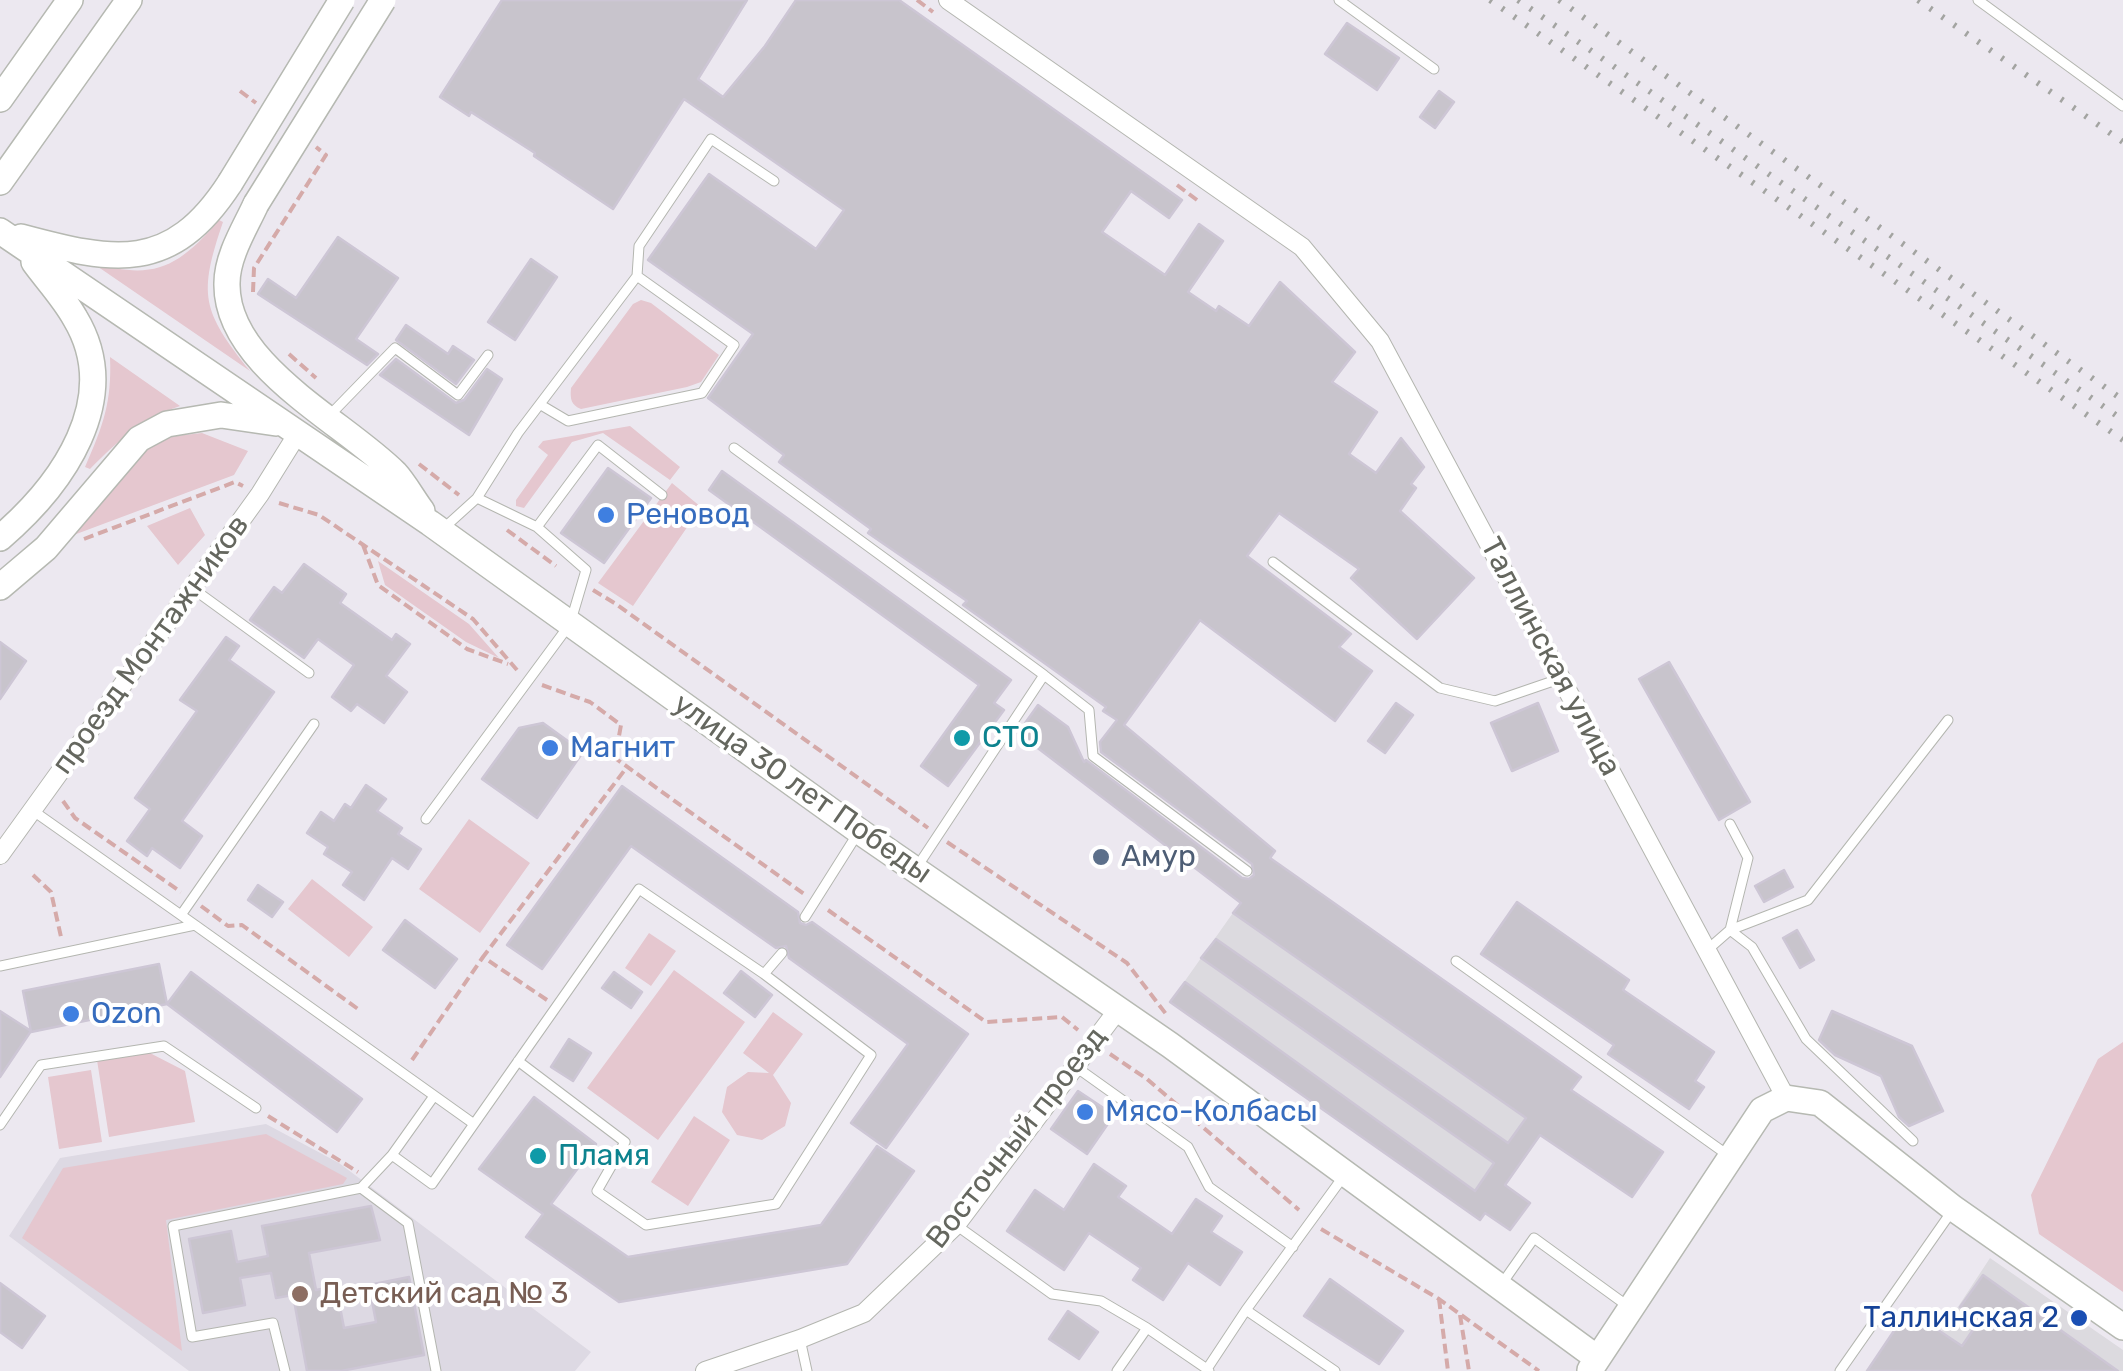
<!DOCTYPE html>
<meta charset="utf-8">
<style>
body{margin:0}
canvas{display:block;background:#ece8f0}
</style>
<canvas width="2123" height="1371"></canvas>
<script>
const g = document.querySelector('canvas').getContext('2d');
g.lineJoin = 'round';
function fill(path, color) {
  g.fillStyle = color;
  g.fill(path, 'evenodd');
}
function stroke(path, color, width, dash) {
  g.strokeStyle = color;
  g.lineWidth = width;
  g.lineCap = dash ? 'butt' : 'round';
  g.setLineDash(dash || []);
  g.stroke(path);
}
function drawText(font, color, halo, rows, align = 'center') {
  g.font = font + ' Rubik,sans-serif';
  g.lineWidth = 8;
  g.setLineDash([]);
  g.textBaseline = 'middle';
  g.strokeStyle = halo;
  g.fillStyle = color;
  for (const [text, x, y, turn = 0] of rows) {
    g.save();
    g.translate(x, y);
    g.rotate((+turn || 0) * Math.PI / 180);
    g.textAlign = isNaN(turn) ? turn : align;
    if (halo) g.strokeText(text, 0, 0);
    g.fillText(text, 0, 0);
    g.restore();
  }
}
fill(new Path2D(`
 M1271,859L1581,1077L1480,1220L1170,1002Z
 M1990,1258L2123,1350V1371H1916Z`), '#dcdadf');
fill(new Path2D(`
 M266,1124L339,1163L591,1352L575,1371H189L9,1236L60,1158Z`), '#ddd9e3');
fill(new Path2D(`
 M219,220L223,222C198,295 202,311 250,371L91,262C153,281 178,268 219,220Z
 M641,300L651,303L719,355L701,382L687,387L581,409C571,405 570,399 571,388L633,304Z
 M110,357L180,406C142,418 118,441 90,469L85,467C103,426 112,402 110,357Z
 M630,426L680,467L670,480L603,433L572,442L524,508L516,506V500L548,455L538,447L543,441Z
 M202,433L248,451L234,475L71,536L143,452L167,437Z
 M672,483L701,507L633,606L598,583Z
 M190,508L205,535L178,565L147,526Z
 M378,561L469,624L499,658L466,642L385,585Z
 M469,819L530,863L480,933L419,889Z
 M312,879L373,927L349,957L288,909Z
 M649,933L676,951L651,986L625,968Z
 M674,970L745,1022L658,1140L587,1088Z
 M773,1012L803,1034L773,1075L791,1103L785,1126L762,1140L737,1135L722,1112L727,1087L748,1072L769,1073L743,1053Z
 M2123,1042V1292L2039,1234L2031,1195L2098,1059Z
 M146,1051L185,1071L195,1122L109,1137L97,1060Z
 M91,1070L102,1142L59,1149L48,1077Z
 M694,1116L730,1140L688,1206L651,1182Z
 M266,1134L347,1178L343,1184L166,1220L182,1351L22,1238L63,1168Z`), '#e5c7cf');
const building = new Path2D(`
 M502,0H747L698,79L723,97L765,46L796,0H899L1182,200L1169,218L1131,191L1102,232L1165,275L1199,224L1223,241L1188,292L1216,311L1219,306L1249,326L1280,282L1355,352L1332,382L1377,412L1349,454L1376,473L1401,438L1424,467L1411,484L1416,488L1400,511L1474,578L1417,639L1351,578L1359,569L1279,513L1247,556L1351,634L1339,647L1372,671L1335,721L1200,620L1124,725L1275,851L1270,858L1581,1077L1571,1090L1663,1152L1632,1197L1540,1135L1505,1185L1530,1203L1510,1230L1485,1213L1480,1220L1170,1002L1185,982L1475,1191L1494,1163L1201,958L1216,939L1508,1143L1526,1118L1233,913L1241,903L1018,733L1038,705L1068,727L1084,762L1086,760L1242,878L1249,879L1254,875L1252,864L1101,752L1100,742L1117,720L1103,711L1106,707L963,605L967,601L868,533L871,529L779,462L784,455L708,398L753,334L648,260L709,174L816,249L844,210L684,99L613,209L534,156L535,153L471,112L469,116L440,97Z
 M1347,23L1399,58L1377,90L1325,54Z
 M1439,91L1454,102L1435,128L1420,117Z
 M338,237L398,278L356,339L378,354L367,365L258,294L268,279L296,298Z
 M531,259L557,277L515,340L488,322Z
 M406,325L448,354L453,346L474,360L456,384L396,340Z
 M396,359L456,403L464,400L487,369L502,379L469,435L380,375Z
 M608,468L651,498L604,563L561,533Z
 M722,471L1011,680L994,703L1004,710L948,786L921,766L979,685L709,490Z
 M304,564L346,594L340,603L392,640L396,634L410,644L386,676L407,692L384,723L357,704L351,711L332,697L354,665L318,639L304,658L250,620L274,587L282,593Z
 M226,637L239,646L229,660L274,692L182,821L202,836L180,868L152,848L147,856L127,841L150,809L135,798L197,711L180,700Z
 M0,642L26,661L0,699Z
 M1669,662L1750,802L1719,820L1639,679Z
 M1396,703L1413,715L1385,753L1368,741Z
 M1538,703L1558,751L1512,771L1491,723Z
 M543,723L583,752L537,818L482,779L519,728Z
 M366,785L386,799L377,811L402,828L398,834L421,849L408,869L392,858L364,900L343,885L352,872L324,854L328,847L307,833L321,812L334,821L345,804L351,808Z
 M622,786L798,912L800,923L806,925L812,922L968,1034L886,1148L851,1123L908,1044L789,958L786,946L776,948L631,846L542,969L507,945Z
 M1784,870L1793,887L1764,902L1755,886Z
 M258,885L283,902L272,917L248,900Z
 M1517,902L1629,980L1623,990L1714,1052L1695,1081L1704,1087L1689,1109L1608,1054L1614,1045L1481,954Z
 M405,920L457,959L435,988L383,950Z
 M1797,930L1814,960L1800,968L1783,938Z
 M159,964L167,1004L191,972L362,1099L337,1132L167,1004L31,1032L23,991Z
 M741,971L772,995L755,1017L724,993Z
 M614,972L642,992L631,1008L602,988Z
 M0,1011L31,1031L0,1077Z
 M1832,1011L1912,1046L1943,1111L1909,1126L1899,1117L1881,1076L1835,1055L1819,1040Z
 M569,1039L591,1053L573,1081L551,1067Z
 M1078,1091L1114,1115L1087,1154L1051,1129Z
 M534,1097L596,1144L551,1204L628,1257L821,1225L877,1146L914,1171L847,1264L619,1302L526,1237L543,1214L479,1169Z
 M1094,1164L1126,1186L1118,1197L1172,1234L1196,1199L1222,1216L1211,1232L1242,1252L1220,1285L1188,1263L1163,1300L1133,1280L1141,1268L1089,1233L1064,1270L1007,1231L1035,1190L1064,1210Z
 M371,1206L380,1240L309,1253L316,1290L336,1286L344,1328L376,1322L369,1285L409,1277L424,1355L341,1371H307L293,1295L276,1298L271,1273L240,1278L245,1305L203,1313L189,1239L231,1231L237,1262L268,1256L262,1226Z
 M1983,1275L2118,1371H1867L1908,1310L1962,1346L1979,1321L1960,1307Z
 M1330,1279L1403,1331L1379,1364L1304,1316Z
 M0,1283L45,1316L22,1348L0,1332Z
 M1068,1311L1098,1332L1079,1359L1049,1339Z`);
fill(building, '#c8c4cc');
stroke(building, '#cdc6d5', 2.5);
const lane = new Path2D(`
 M1339,0L1434,69
 M1978,0L2123,106
 M637,276L639,246L711,139L774,181
 M330,415L395,348L458,395L488,355
 M734,448L1044,675
 M445,527L477,498L518,433L637,276L734,345L702,393L568,421L541,405
 M537,527L598,445L662,495
 M1273,562L1440,688L1495,701L1562,678
 M192,588L309,673
 M32,810L195,925
 M426,819L570,624L586,570L537,527L477,498
 M917,867L1044,675L1089,710L1093,756L1247,871
 M181,915L314,724
 M805,917L858,833
 M1730,930L1808,900L1948,720
 M1730,930L1752,947L1806,1039L1913,1141
 M1706,951L1730,930L1748,858L1730,824
 M1456,961L1729,1156
 M0,966L195,925L474,1124L639,889L764,974L871,1055L776,1204L646,1225L597,1191L625,1142L518,1061
 M764,974L782,953
 M1076,1067L1188,1147L1209,1187L1293,1247
 M434,1096L392,1155L432,1184L474,1124
 M0,1125L41,1065L164,1046L256,1108
 M361,1188L408,1223L436,1371
 M956,1225L1052,1294L1101,1301L1147,1328
 M1501,1285L1534,1238L1629,1307
 M1246,1310L1335,1371
 M800,1339L807,1371
 M285,1371L273,1323L192,1337L173,1226L361,1188L392,1155
 M1117,1371L1147,1328L1207,1369
 M1209,1371L1207,1369L1246,1310L1343,1177
 M1840,1371L1952,1211`);
const street = new Path2D(`
 M948,0L1302,247L1380,341L1786,1098
 M0,855L260,494L298,433
 M705,1371L800,1339L864,1313L956,1225L1117,1011`);
const secondary = new Path2D(`
 M0,99L70,0
 M0,182L129,0
 M256,204C245,228 227,256 227,283C225,365 343,421 395,473C405,484 413,499 422,511
 M0,231L430,523L859,831L1170,1045L1597,1358
 M21,237C114,262 171,274 230,183
 M0,538C62,485 124,399 75,318C64,298 47,280 34,262
 M0,587L46,548L139,439L167,424L221,415L276,423
 M1590,1370L1762,1110L1786,1098L1820,1103L1953,1208L2123,1327`);
stroke(lane, '#b4b6b0', 11);
stroke(street, '#b4b6b0', 20);
stroke(secondary, '#b6b9b2', 28);
stroke(new Path2D(`
 M917,0L933,12
 M240,91L256,103
 M1177,185L1197,200
 M253,292L254,268L326,155L316,147
 M289,354L316,378
 M419,464L459,495
 M279,503L319,515L473,619L517,670
 M507,530L556,566
 M84,539L235,482L243,486
 M363,545L378,585L467,649L508,664
 M593,590L616,604L928,828
 M542,685L590,702L621,725L615,758L804,894
 M63,801L75,818L181,892
 M947,842L1127,963L1166,1014
 M33,875L51,892L61,937
 M201,906L228,926L242,925L358,1009
 M828,910L986,1022L1062,1017L1078,1030
 M547,1000L483,957L627,767
 M1110,1054L1147,1079L1299,1210
 M412,1060L483,957
 M268,1116L358,1172
 M1321,1229L1439,1299L1539,1371
 M1439,1299L1448,1371
 M1460,1315L1469,1371`), '#d5aaa9', 4, [10, 5]);
stroke(lane, '#fff', 9);
stroke(street, '#fff', 18);
stroke(secondary, '#fff', 25);
stroke(new Path2D(`
 M1490,0L2123,440
 M1518,0L2123,420
 M1559,0L2123,400
 M1918,0L2123,142`), '#a3a4a1', 6, [2.5, 12]);
const secondaryBridge = new Path2D(`
 M230,183L342,0
 M256,204L383,0`);
stroke(secondaryBridge, '#b6b9b2', 28, []);
stroke(secondaryBridge, '#fff', 25);
for (const [x, y, r, color] of [
 [606,515,10,"#3f7fe0"],
 [962,738,10,"#0f9aa8"],
 [550,748,10,"#3f7fe0"],
 [1101,857,10,"#5c6f8a"],
 [71,1014,10,"#3f7fe0"],
 [1085,1112,10,"#3f7fe0"],
 [538,1156,10,"#0f9aa8"],
 [300,1294,10,"#8d6e63"],
 [2079,1318,10,"#1a4fb4"]
]) {
  const dot = new Path2D();
  dot.arc(x, y, r, 0, 2 * Math.PI);
  g.fillStyle = color;
  g.fill(dot);
  stroke(dot, '#fff', 4);
}
drawText('30px', '#366cbe', '#fff', [
 ["Реновод",626,515],
 ["Магнит",570,748],
 ["Ozon",91,1014],
 ["Мясо-Колбасы",1105,1112]
], 'left');
drawText('30px', '#65675f', '#fff', [
 ["проезд Монтажников",151,645,-54],
 ["Таллинская улица",1550,657,62],
 ["улица 30 лет Победы",802,789,35],
 ["Восточный проезд",1017,1138,-52]
]);
drawText('30px', '#0d838f', '#fff', [
 ["СТО",982,738],
 ["Пламя",558,1156]
], 'left');
drawText('30px', '#4e5e75', '#fff', [
 ["Амур",1121,857]
], 'left');
drawText('30px', '#785e54', '#fff', [
 ["Детский сад № 3",320,1294]
], 'left');
drawText('30px', '#164399', '#fff', [
 ["Таллинская 2",2059,1318]
], 'right');
</script>
